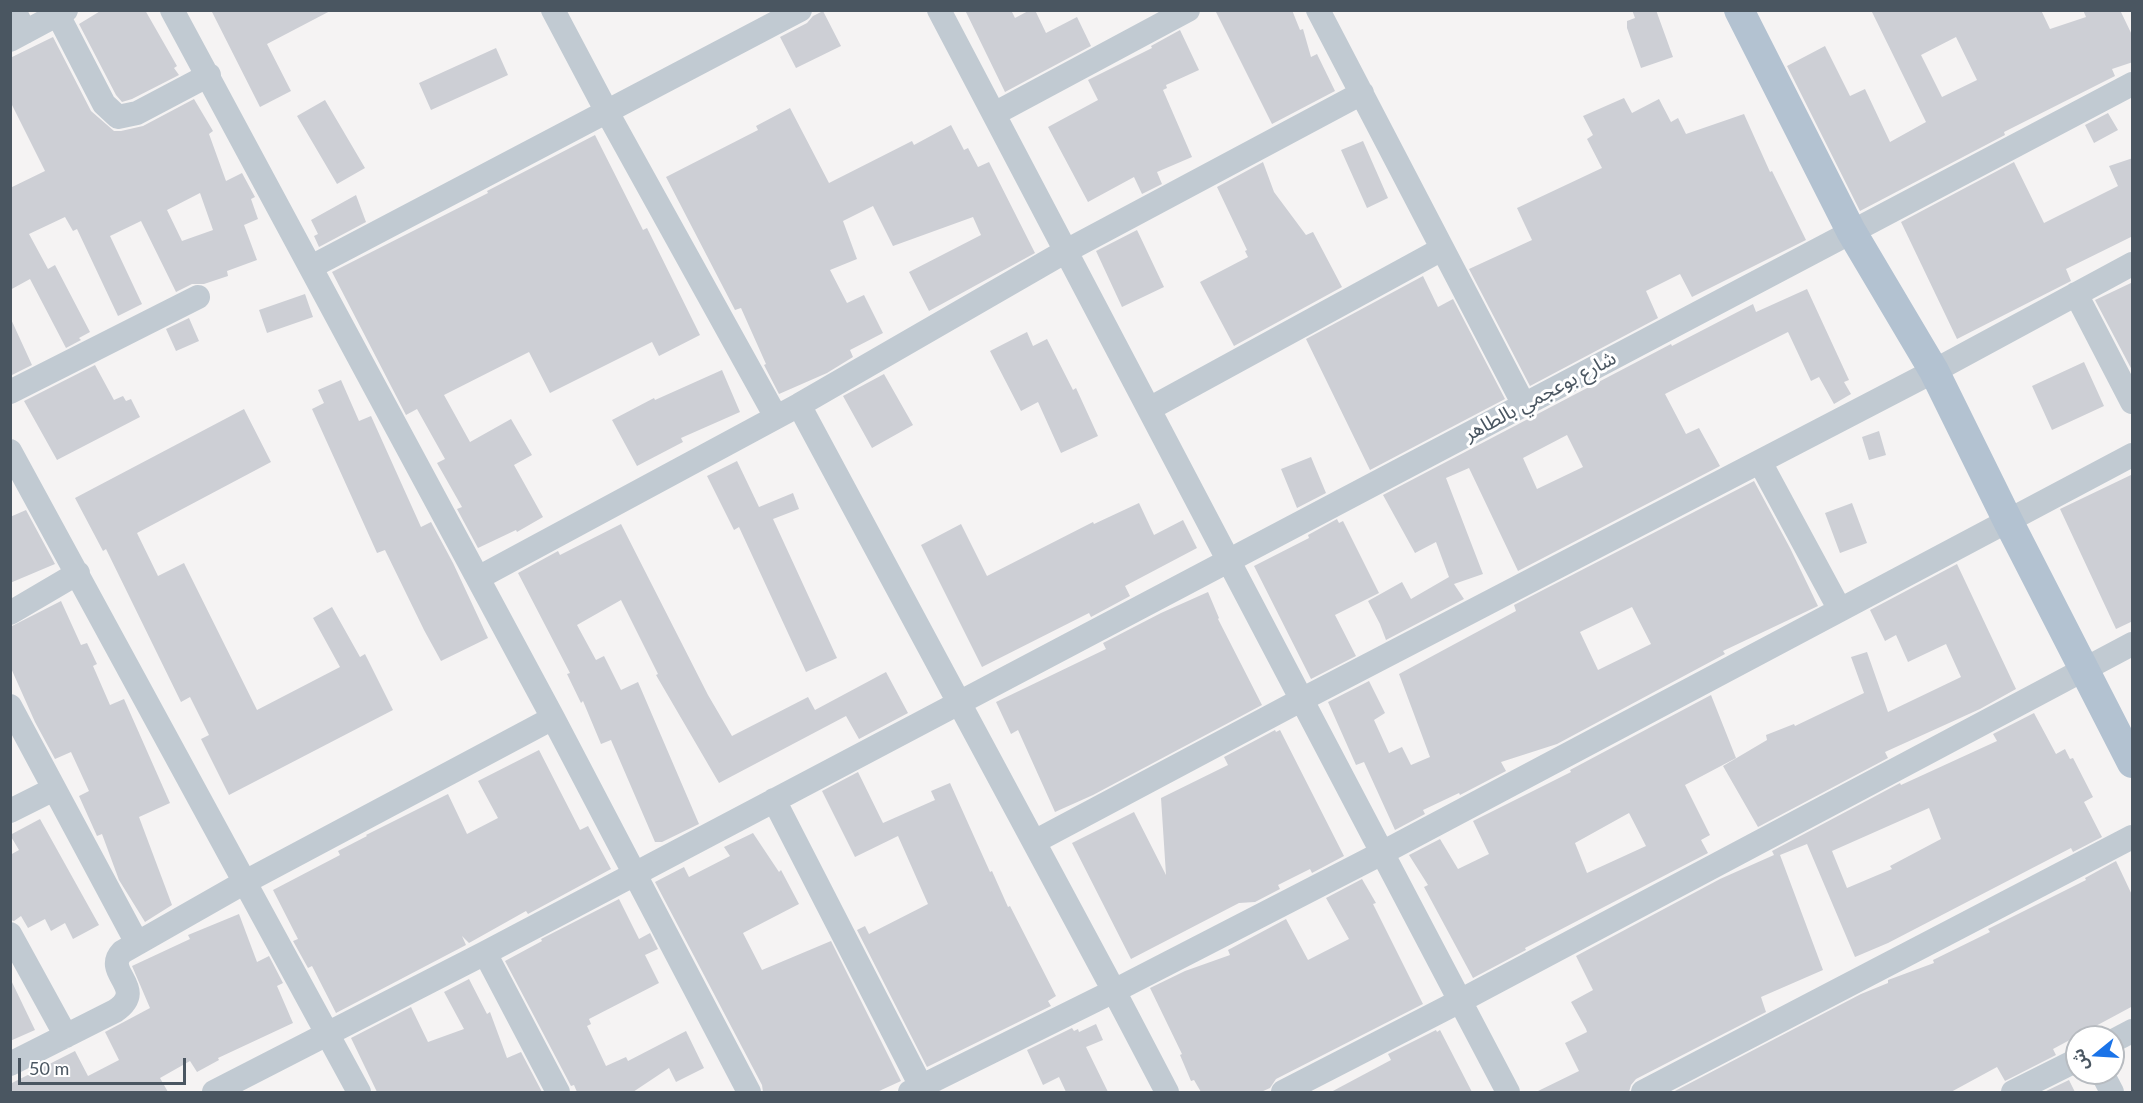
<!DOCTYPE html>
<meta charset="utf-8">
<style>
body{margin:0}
#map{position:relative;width:2143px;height:1103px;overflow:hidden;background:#f5f3f3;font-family:Lato,"Noto Sans Arabic",sans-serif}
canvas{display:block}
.frame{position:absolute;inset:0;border:12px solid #4a5661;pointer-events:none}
.north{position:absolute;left:2065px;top:1025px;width:60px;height:60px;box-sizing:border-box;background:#fff;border:2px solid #b7bbc0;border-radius:50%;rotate:252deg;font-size:16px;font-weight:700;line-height:24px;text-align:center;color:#4a5661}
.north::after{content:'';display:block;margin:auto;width:21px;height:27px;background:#1a73e8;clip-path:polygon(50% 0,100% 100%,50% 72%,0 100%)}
.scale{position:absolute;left:18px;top:1058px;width:168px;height:27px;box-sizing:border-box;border:3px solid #4a5661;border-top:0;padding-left:8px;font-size:18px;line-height:21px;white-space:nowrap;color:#4a5661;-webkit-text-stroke:4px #fff;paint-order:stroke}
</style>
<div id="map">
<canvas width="2143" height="1103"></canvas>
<div class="frame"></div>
<div class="north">ش</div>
<div class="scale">50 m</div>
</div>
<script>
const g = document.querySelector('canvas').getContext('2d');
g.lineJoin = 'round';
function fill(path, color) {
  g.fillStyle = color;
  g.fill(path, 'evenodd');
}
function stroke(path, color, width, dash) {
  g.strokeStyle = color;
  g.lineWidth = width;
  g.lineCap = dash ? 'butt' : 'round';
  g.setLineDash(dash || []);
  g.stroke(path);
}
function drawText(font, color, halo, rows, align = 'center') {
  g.font = font + ' Lato,"Noto Sans Arabic",sans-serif';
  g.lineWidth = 6;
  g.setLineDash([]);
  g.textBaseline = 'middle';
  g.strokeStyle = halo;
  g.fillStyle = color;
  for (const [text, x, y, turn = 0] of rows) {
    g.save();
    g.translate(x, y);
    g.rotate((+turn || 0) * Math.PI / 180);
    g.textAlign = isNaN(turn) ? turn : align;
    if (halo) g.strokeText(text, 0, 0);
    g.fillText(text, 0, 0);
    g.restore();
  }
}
fill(new Path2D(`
 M102,10H145L177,66L174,68L179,75L132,99L122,102L116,95L79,24Z
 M211,10H332L267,44L291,91L260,107Z
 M965,10H1011L1015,18L1030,10H1035L1046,33L1077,17L1091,46L1005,92Z
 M1215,10H1292L1300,30L1303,29L1311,57L1317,54L1335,91L1272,124Z
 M1632,10H1656L1673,57L1641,68L1627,28V21L1635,18Z
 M1871,10H2041L2050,29L2086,17L2083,10H2120L2133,37V62L2112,69L2115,76L2004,132L2005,135L1860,211L1787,66L1825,46L1850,96L1865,89L1890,142L1926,122ZM1956,37L1977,80L1942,97L1921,55Z
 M823,11L841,46L796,68L780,37L807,23L813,16Z
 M1180,30L1199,70L1166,85L1167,88L1163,90L1192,157L1157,172L1162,184L1142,194L1134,177L1088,202L1048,127L1098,100L1088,80L1152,48L1151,46Z
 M53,37L91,111L114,131H121L143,126L194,99L213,131L209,134L226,181L242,173L255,197L251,199L258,219L244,225L257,260L227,271L228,276L204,284H192L176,292L141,221L110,236L142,304L118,316L77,229L73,231L65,217L29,234L48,269L55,265L90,332L79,338L81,340L66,348L30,279L10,290V188L45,171L10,101V58ZM200,193L213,230L182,241L167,210Z
 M496,48L508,75L431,110L419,83Z
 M1624,98L1632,113L1659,99L1671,122L1678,118L1686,134L1744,114L1770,172L1772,171L1806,240L1692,297L1680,274L1646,291L1658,318L1530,386L1469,269L1532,240L1517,208L1602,168L1587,139L1593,135L1583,116Z
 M325,100L365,168L337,184L297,116Z
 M790,108L829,183L912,141L914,145L951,125L964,150L968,148L978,167L989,162L1035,253L929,311L909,272L981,235L973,217L893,246L873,206L843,221L857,259L830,270L847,303L864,295L883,333L850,350L853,357L827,373L779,394L764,365L766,364L741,308L735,310L666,177L758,130L756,126Z
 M2108,113L2118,130L2094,143L2085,125Z
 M595,135L643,230L647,228L700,335L659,356L652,342L550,393L529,352L444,395L470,442L511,419L532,455L514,465L543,517L517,532L516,530L478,548L457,509L462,507L437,463L445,459L417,409L406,415L332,272L488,193L487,191Z
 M1363,141L1388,198L1367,208L1341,150Z
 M2133,158V236L2066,269L2071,281L1957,339L1901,222L2014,162L2044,223L2118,186L2109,166Z
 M1263,162L1274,192L1306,235L1313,232L1342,287L1234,346L1200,282L1248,257L1245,251L1247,250L1217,187Z
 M356,195L366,222L319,247L314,236L318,234L311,220Z
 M1137,230L1164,287L1122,307L1096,251Z
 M1423,276L1438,307L1453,299L1505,399L1370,470L1306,339Z
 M2133,282V372L2095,300Z
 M1807,289L1849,380L1844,382L1851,394L1834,404L1819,377L1811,381L1788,332L1665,394L1686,434L1699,428L1720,466L1518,571L1469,468L1446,478L1483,574L1454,584L1464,599L1386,640L1380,624L1368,601L1402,582L1411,599L1449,577L1436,542L1415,553L1383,495L1671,344L1672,346L1753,304L1756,312ZM1567,435L1583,467L1537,489L1523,458Z
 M305,294L313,317L267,333L259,310Z
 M10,317L32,365L10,376Z
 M189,318L199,341L176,351L166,329Z
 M1027,332L1033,346L1047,339L1073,390L1076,388L1098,436L1061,453L1038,402L1021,411L990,351Z
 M2084,362L2104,406L2052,430L2032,386Z
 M95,365L114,400L123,396L126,401L131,399L140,417L57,460L24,401Z
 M722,370L740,412L681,438L683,442L637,466L612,420L654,398L655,400Z
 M884,374L913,425L872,448L843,396Z
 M341,380L359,421L371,416L421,527L431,522L453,563L488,638L441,661L424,630L385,550L377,553L312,409L324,403L318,390Z
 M244,409L271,462L137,533L158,576L184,563L257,710L340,667L313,618L332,607L360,657L365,654L393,710L229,795L201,739L209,735L190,697L181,702L106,549L103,551L75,498Z
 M1879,431L1886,455L1869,460L1862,437Z
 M1311,457L1326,493L1297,508L1281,469Z
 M737,461L759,507L793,493L799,509L773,519L837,658L806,672L739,527L734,530L707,476Z
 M2133,474V621L2116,629L2060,509Z
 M1754,481L1790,548L1818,606L1723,651L1725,654L1557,744L1501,762L1506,771L1460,795L1459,793L1423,810L1425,814L1395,830L1364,762L1356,765L1328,702L1369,681L1385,713L1374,720L1389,753L1402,747L1411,765L1430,757L1399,674L1516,611L1514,605ZM1632,607L1651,644L1598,670L1580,632Z
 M1139,503L1154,535L1183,520L1197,548L1125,586L1130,596L1091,617L1089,613L982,667L921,545L961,524L987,576L1093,522L1094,524Z
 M1852,503L1867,543L1840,553L1825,513Z
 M26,510L55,564L10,583V517Z
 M1337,519L1339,523L1343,521L1379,593L1335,615L1356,656L1311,679L1254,566L1309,538L1308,535Z
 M621,524L708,695L732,736L808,697L815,710L886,672L908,713L859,739L846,716L719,783L656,675L658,674L621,600L577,625L596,660L604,656L621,690L638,682L699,824L662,842H655L611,740L601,744L583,701L581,703L567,674L570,673L518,573L558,551L560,555Z
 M1957,564L2016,689L1980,709L1885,752L1888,758L1758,827L1723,766L1767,740L1766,735L1794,724L1795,726L1864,693L1851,657L1867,652L1888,712L1961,677L1946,644L1908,662L1896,635L1885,641L1870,610Z
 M1208,592L1219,618L1218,619L1262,705L1093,795L1055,812L1018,730L1011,734L996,702L1106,649L1103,643L1161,613Z
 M61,601L81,645L87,643L97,664L93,666L110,705L124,699L170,803L139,817L172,905L145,922L119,880L102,834L97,836L79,796L89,791L71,752L55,759L35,722L10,666V627Z
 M1711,695L1736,758L1685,785L1710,835L1701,840L1708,853L1525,948L1526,950L1473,978L1424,887L1428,885L1409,855L1440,839L1458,869L1489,854L1473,821L1571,772L1570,770ZM1629,813L1646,846L1587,873L1575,843Z
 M2034,713L2056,754L2065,749L2070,759L2073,758L2093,797L2084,802L2102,837L2073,852L2071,848L1888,943L1855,957L1807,844L1780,855L1823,970L1761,997L1766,1012L1636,1079L1631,1085L1629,1092H1536L1579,1071L1565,1043L1587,1032L1586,1029L1571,1002L1593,990L1576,956L1720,879L1774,855L1772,851L1900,783L1901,785L1997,741L1993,734ZM1929,808L1941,839L1890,866L1892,869L1847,888L1832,851Z
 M1275,730L1276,732L1280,730L1344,856L1312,873L1310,869L1278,885L1280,889L1255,902L1239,903L1131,959L1072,843L1134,812L1166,875L1161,798L1228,765L1224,757Z
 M539,750L580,830L588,826L611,869L528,914L526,911L469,943L462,936L466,945L336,1013L312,966L308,968L293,941L298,939L273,890L340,855L338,851L367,836L366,835L448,794L467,834L498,818L478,781Z
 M858,772L883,823L935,800L931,791L950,783L990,872L992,871L1008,907L1010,906L1056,996L1048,1001L1051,1006L927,1067L857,930L865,926L869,934L928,904L898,836L855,857L822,791Z
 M40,819L99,925L73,939L65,923L51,931L45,919L28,928L21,916L14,921L10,920V855L19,850L10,835Z
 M753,833L779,872L781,870L799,904L743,933L762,970L831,941L901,1081L877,1092H763L762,1085L655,882L684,867L689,877L730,856L724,847Z
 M2116,861L2133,897V1006L2053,1049L2056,1055L2005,1081L1997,1067L1951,1092H1673L1861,994L1888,983V980L1934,963L1933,960L1990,932L1988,929L2086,880L2085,878Z
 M1362,879L1376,903L1373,904L1423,1004L1276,1079L1270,1088L1261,1092H1201L1194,1080L1191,1081L1180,1055L1182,1054L1150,988L1185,971L1230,955L1228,950L1286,919L1308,960L1349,939L1326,898Z
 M619,899L639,939L650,933L658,949L645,955L659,983L589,1019L591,1024L587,1026L606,1066L626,1057L628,1061L686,1031L704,1068L676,1082L669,1068L633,1092H577L574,1085L571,1086L505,961L542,941L541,939Z
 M239,914L257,962L269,956L283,983L277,986L293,1023L218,1058L219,1060L197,1072L190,1061L160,1078L168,1092H10V1084L75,1051L88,1076L119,1060L105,1032L150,1008L132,966L190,939L188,935Z
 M10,978L35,1030L10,1041Z
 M469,979L487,1014L490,1012L507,1058L521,1052L542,1092H377L351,1038L411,1007L428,1042L464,1029L444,992Z
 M1096,1024L1103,1040L1086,1047L1108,1092H1066L1059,1077L1043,1085L1027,1050L1072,1028L1074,1031L1078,1029L1079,1032Z
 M1436,1030L1437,1032L1440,1030L1472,1092H1331L1391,1060L1388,1054Z
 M2069,1080L2075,1092H2044Z`), '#cdcfd5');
stroke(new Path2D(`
 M14,10L25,32
 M172,10L553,718L749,1092
 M553,10L607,112L776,417
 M939,10L1508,1092
 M1318,10L1524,405
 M58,15L104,104L118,117L137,113L209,75
 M10,40L66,10
 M994,114L1188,10
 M311,267L800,10
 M2076,294L2132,402
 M10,392L198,297
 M799,405L1114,991L1167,1092
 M1149,409L1442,249
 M10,451L359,1092
 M1760,462L1840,610
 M478,578L799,405L1066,251L1362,93
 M10,613L78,573
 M10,706L137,943
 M774,800L924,1092
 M10,811L54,789
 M1034,842L1301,700L1934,371L2132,264
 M10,934L66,1036
 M485,953L558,1092
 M2113,1041L2132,1031
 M10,1064L115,1011C149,988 102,973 122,952L245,882L553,718
 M2102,1073L2112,1092
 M214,1092L485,953L2132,84
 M910,1092L1114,991L1382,853L2132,455
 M1283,1092L1460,1001L2132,644
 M1643,1092L2132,837
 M2013,1092L2077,1060`), '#c1cad2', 24);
stroke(new Path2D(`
 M1739,10L1851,231L1934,371L2008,521L2132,763`), '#b3c2d1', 30);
drawText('20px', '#4a5661', '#fff', [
 ["شارع بوعجمي بالطاهر",1540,396,-28]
]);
</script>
